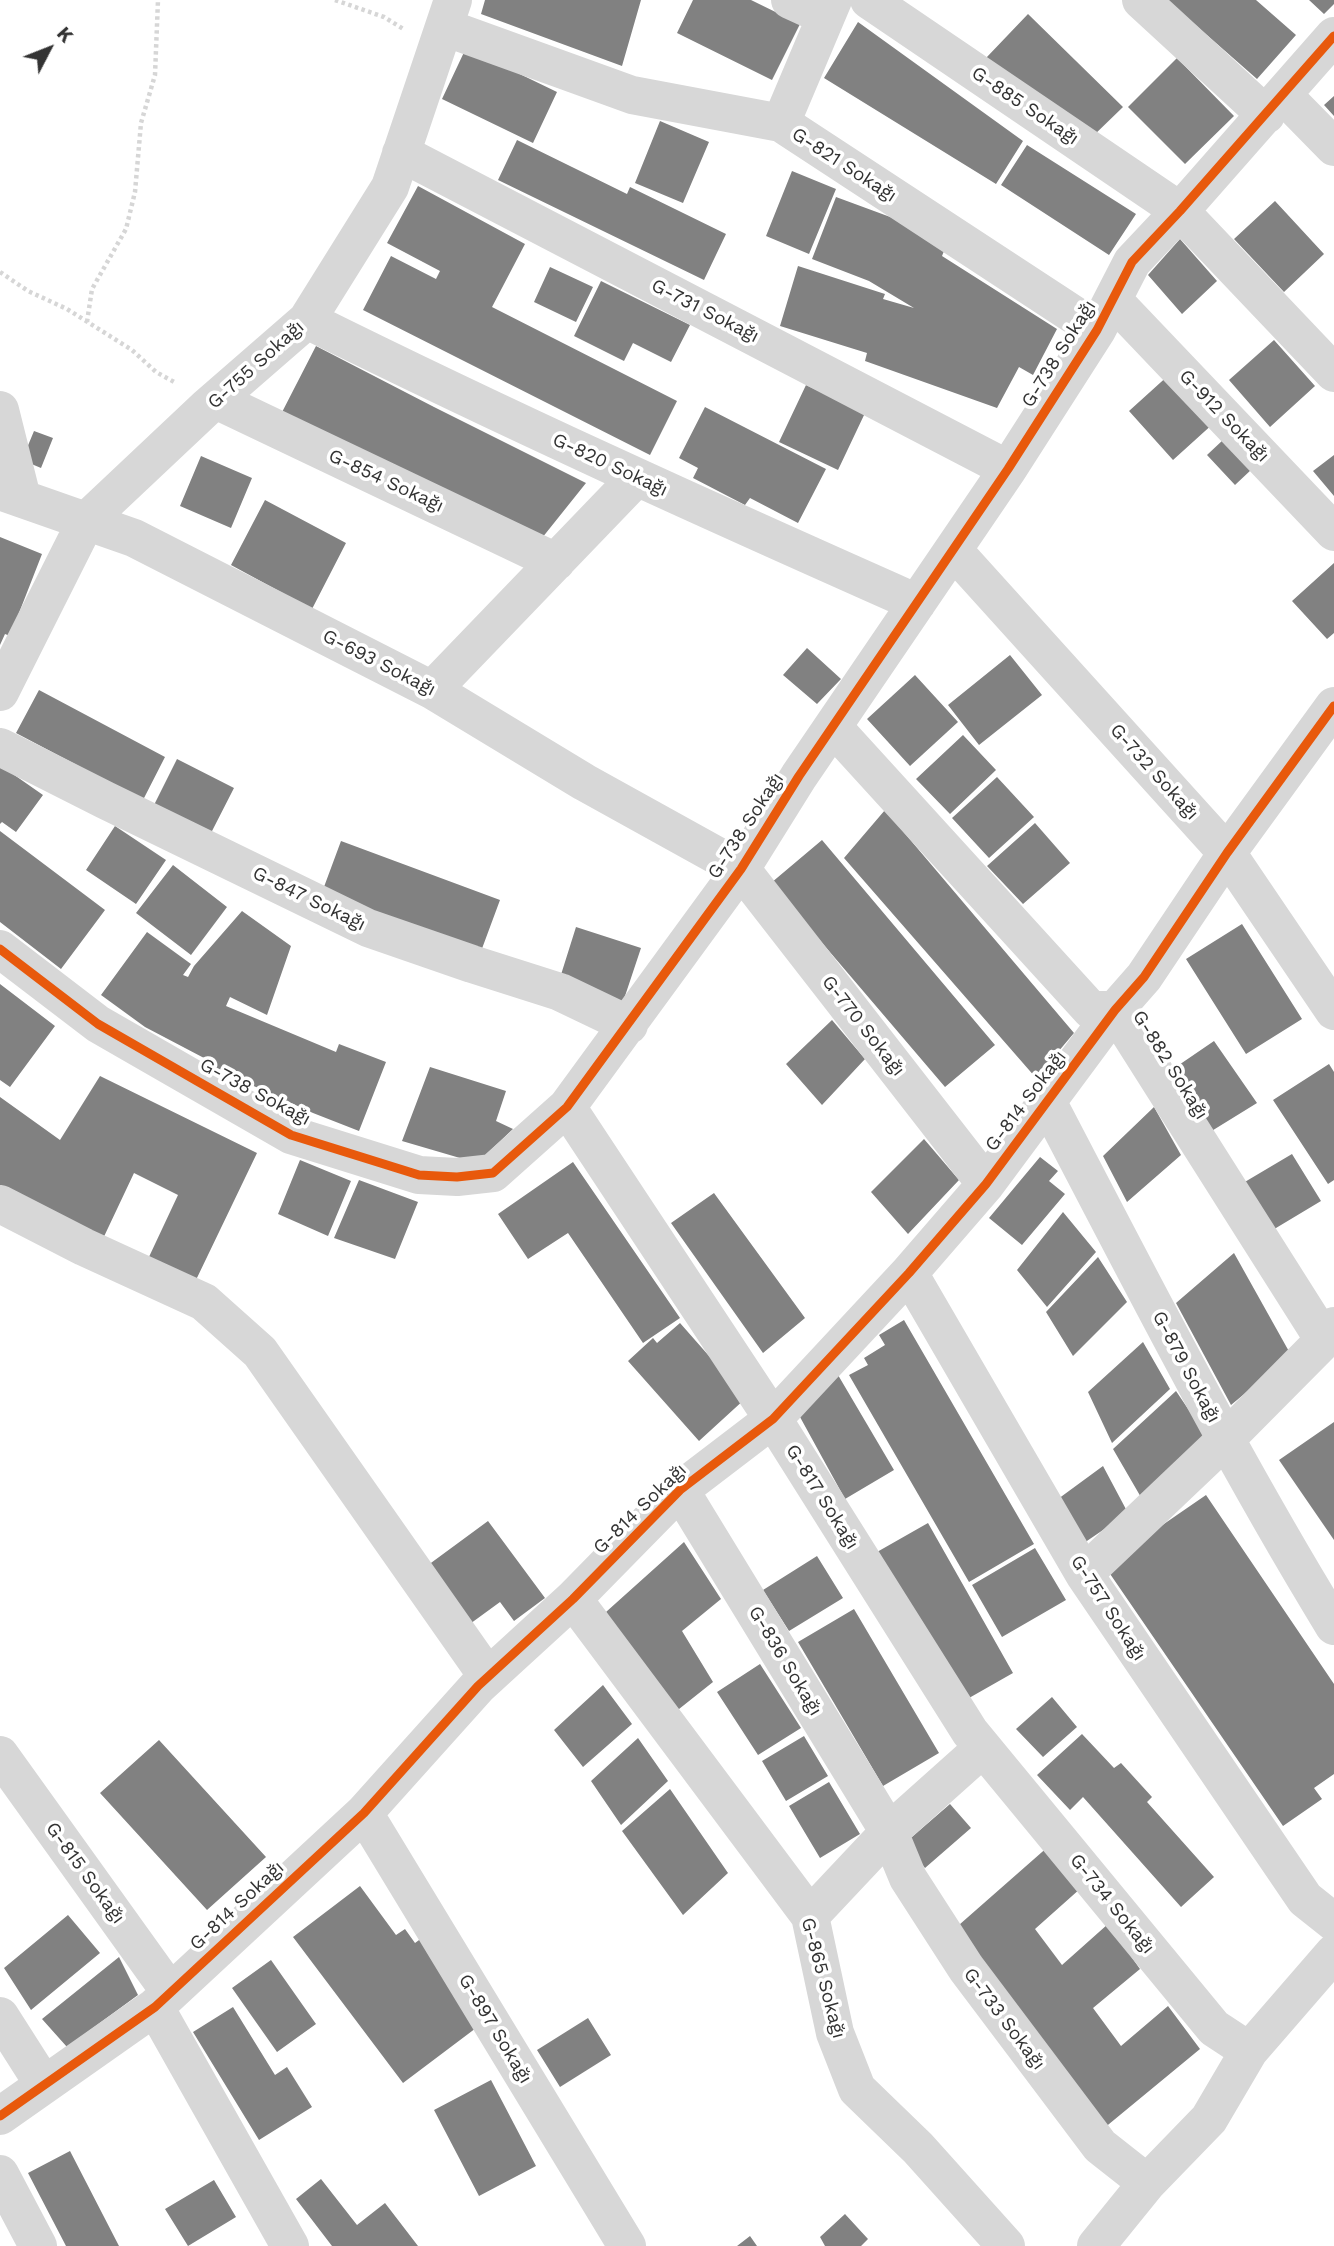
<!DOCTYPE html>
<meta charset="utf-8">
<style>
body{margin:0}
#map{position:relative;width:1334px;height:2246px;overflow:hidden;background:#fff;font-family:"Work Sans",sans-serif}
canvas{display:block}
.north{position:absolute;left:14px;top:14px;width:70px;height:70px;-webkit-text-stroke:5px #fff;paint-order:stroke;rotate:48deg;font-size:19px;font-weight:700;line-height:28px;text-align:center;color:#333}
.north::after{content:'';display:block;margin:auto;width:24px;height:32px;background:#333;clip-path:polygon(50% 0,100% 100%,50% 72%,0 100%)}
</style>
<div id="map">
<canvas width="1334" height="2246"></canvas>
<div class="north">K</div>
</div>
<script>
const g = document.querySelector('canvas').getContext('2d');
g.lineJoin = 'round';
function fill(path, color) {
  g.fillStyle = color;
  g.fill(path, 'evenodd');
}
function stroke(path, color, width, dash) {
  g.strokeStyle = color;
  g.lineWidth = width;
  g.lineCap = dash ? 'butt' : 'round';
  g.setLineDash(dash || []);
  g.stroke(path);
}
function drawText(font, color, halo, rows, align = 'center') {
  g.font = font + ' "Work Sans",sans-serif';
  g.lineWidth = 7;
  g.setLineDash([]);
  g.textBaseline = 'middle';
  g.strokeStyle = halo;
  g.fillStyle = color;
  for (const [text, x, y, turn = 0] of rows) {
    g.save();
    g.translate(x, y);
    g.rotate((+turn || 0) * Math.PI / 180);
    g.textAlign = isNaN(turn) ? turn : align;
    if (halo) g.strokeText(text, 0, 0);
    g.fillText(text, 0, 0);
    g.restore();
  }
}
fill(new Path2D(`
 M485,0H641L622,66L481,14Z
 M693,0H751L800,24L772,80L677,33Z
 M1167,0H1256L1296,35L1257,79Z
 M1309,0H1334V4L1324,14Z
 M1028,14L1123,107L1090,139L986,58Z
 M858,22L1023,141L996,184L824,78Z
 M466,48L557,92L533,143L442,99Z
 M1177,58L1234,116L1185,164L1128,107Z
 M1334,96V116L1324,105Z
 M660,121L709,142L683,203L635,183Z
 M517,140L627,194L630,187L726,234L704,280L498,180Z
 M1027,145L1136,214L1109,255L1001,185Z
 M792,171L836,189L809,254L766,236Z
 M418,186L525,244L492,307L677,401L650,455L363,310L391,256L436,279L440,271L387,243Z
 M836,197L893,218L944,251L942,256L1057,329L1033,375L1019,367L997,408L865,361L867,353L780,326L798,266L885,294L883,299L914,308L869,281L812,259Z
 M1275,201L1324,254L1284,292L1234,239Z
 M1180,239L1217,281L1182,314L1148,275Z
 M550,267L593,287L576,322L534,302Z
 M601,281L690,325L671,362L633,343L624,361L574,336Z
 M1274,340L1315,386L1270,427L1229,380Z
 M316,346L434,407L586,483L534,548L278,420Z
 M1171,373L1215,422L1173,460L1129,411Z
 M806,385L865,413L838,470L779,442Z
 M705,407L826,469L798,523L750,498L745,505L693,478L698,468L679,458Z
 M34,431L53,438L41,468L22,460Z
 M1224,439L1252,469L1235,485L1207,455Z
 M1334,455V496L1313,471Z
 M201,456L252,478L231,528L180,506Z
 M265,500L346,543L312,609L231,565Z
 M0,537L42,554L10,636L5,634L0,645Z
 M1334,563V633L1327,639L1292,601Z
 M807,648L841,679L817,704L783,675Z
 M1010,655L1042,695L979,745L948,705Z
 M915,675L958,722L910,766L867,719Z
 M39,690L165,757L143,800L16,733Z
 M963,735L996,770L950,814L916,779Z
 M177,759L234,788L211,833L154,805Z
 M0,765L43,795L16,832L2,822L0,824Z
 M997,777L1034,817L989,858L952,818Z
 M885,810L1074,1033L1036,1078L844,858Z
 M1035,823L1070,863L1023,904L987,866Z
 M115,826L166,860L136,904L86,870Z
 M0,831L105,910L61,969L0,922Z
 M822,840L995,1045L945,1087L771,883Z
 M341,841L500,900L480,954L321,895Z
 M173,865L227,907L191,955L136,913Z
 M242,911L291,946L267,1015L230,997L226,1006L336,1052L339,1044L386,1062L359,1131L313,1113L201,1062L204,1058L145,1027L101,995L147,932L191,964L183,975L188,977L194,966Z
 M1242,924L1302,1019L1246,1054L1186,959Z
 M576,927L641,948L623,1002L559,981Z
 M0,984L55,1026L10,1087L0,1080Z
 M832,1020L865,1059L822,1105L786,1064Z
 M1214,1041L1257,1103L1210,1132L1173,1069Z
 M1329,1064L1334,1072V1180L1328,1184L1273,1100Z
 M430,1067L506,1091L496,1121L513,1129L477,1163L402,1141Z
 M100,1076L257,1153L195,1282L148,1259L178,1195L134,1173L100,1245L0,1190V1097L60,1140Z
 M1154,1107L1181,1155L1127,1202L1103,1156Z
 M924,1139L959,1180L908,1234L871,1192Z
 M1292,1154L1321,1201L1266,1234L1238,1186Z
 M1040,1157L1058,1171L1049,1181L1065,1194L1022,1245L989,1218Z
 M300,1160L351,1181L328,1236L278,1214Z
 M573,1162L680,1318L643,1343L568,1233L528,1259L498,1214Z
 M359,1180L418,1202L395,1259L334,1238Z
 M714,1193L805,1318L763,1353L671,1223Z
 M1063,1212L1096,1252L1047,1307L1017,1270Z
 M1234,1253L1291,1355L1231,1405L1176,1303Z
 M1098,1257L1127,1302L1073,1356L1046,1312Z
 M904,1320L1034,1544L969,1582L849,1375L868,1365L864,1358L885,1345L879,1335Z
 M680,1323L746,1398L699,1441L628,1361L653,1338L657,1343Z
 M1143,1342L1170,1389L1112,1443L1088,1392Z
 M838,1375L894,1470L845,1499L800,1417Z
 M1176,1391L1207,1437L1142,1499L1113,1449Z
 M1334,1422V1540L1279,1460Z
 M1103,1466L1128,1513L1081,1545L1058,1499Z
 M1206,1495L1334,1684V1774L1314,1788L1322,1799L1283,1826L1106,1568L1145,1537Z
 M488,1521L545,1598L514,1621L500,1602L463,1629L420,1571Z
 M928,1523L1013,1673L962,1702L877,1552Z
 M684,1542L721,1599L682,1631L713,1682L674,1713L606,1612Z
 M1035,1548L1066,1600L1002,1637L972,1585Z
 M817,1556L843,1598L789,1631L763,1590Z
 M854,1609L939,1753L883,1786L798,1642Z
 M760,1664L801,1728L758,1755L717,1692Z
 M603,1685L632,1724L583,1767L554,1730Z
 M1052,1697L1077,1727L1043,1757L1016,1729Z
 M1082,1734L1114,1768L1121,1763L1152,1797L1147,1802L1214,1877L1181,1907L1083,1797L1070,1810L1037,1775Z
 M804,1736L828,1776L786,1801L762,1761Z
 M638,1738L668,1781L621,1825L591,1781Z
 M159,1740L266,1857L207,1910L100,1793Z
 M829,1782L860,1834L820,1858L789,1806Z
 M670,1789L728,1873L683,1915L622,1831Z
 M950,1804L971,1828L925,1868L905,1843Z
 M1050,1845L1081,1888L1035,1929L1062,1965L1108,1924L1140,1969L1093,2008L1121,2046L1168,2006L1200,2049L1103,2129L951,1932Z
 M360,1886L396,1935L405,1929L415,1943L430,1932L480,2025L403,2083L293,1937Z
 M68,1915L100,1953L31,2010L4,1968Z
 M119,1957L138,1995L67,2047L42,2019Z
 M271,1960L316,2024L277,2052L232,1988Z
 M233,2007L275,2075L287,2067L312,2107L259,2140L193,2032Z
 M588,2018L611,2055L560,2087L537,2050Z
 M491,2080L536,2166L479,2196L434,2110Z
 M70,2151L119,2246H66L28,2173Z
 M321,2179L357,2225L385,2203L418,2246H332L296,2199Z
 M214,2180L236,2217L188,2246L165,2209Z
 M845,2214L868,2239L861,2246H825L820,2237Z
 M750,2236L757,2246H737Z`), '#818181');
stroke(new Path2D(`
 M335,0L384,17L405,30
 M0,272L28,291L67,309L132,350L156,372L176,383
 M87,322L92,289L126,229L135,192L141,123L155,75L158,0`), '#d6d6d6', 4.5, [3.5, 3.5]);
stroke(new Path2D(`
 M790,0L825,16
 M869,0L1180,211L1334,373
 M1141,0L1266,115
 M444,27L632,95L781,123L1097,330
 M1284,96L1334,147
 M781,123L833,0
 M401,153L1008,469
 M1113,300L1334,532
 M307,320C508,420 712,512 917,603
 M216,400L556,562
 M0,410L22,498
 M0,491L134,538L432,690L584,782L741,869L986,1184
 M953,550L1227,853L1334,1011
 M432,690L636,478
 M0,692L86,521L207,407L307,320L390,187L453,0
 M833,727L1091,1010H1115L1324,1340
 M0,747L105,800L368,928L472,964L560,992L629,1025
 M0,949L98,1024L291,1135L419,1175L457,1177L493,1173L567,1107L741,869L799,776L1008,469L1097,330L1132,262L1180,211L1334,36
 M1048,1103C1140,1279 1230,1456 1334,1626
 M567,1107L773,1419L970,1732L1214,2028L1249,2051
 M0,1204L84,1247L204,1302L260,1352L488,1677
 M909,1273L1084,1574L1305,1899L1334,1922
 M680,1490L889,1832L908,1878L966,1968L1100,2146L1147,2183
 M1084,1574L1225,1440L1324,1340L1334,1326
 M573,1599L810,1916L835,2033L857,2089L918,2148L1006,2246
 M0,1755L170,1992
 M364,1813L627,2246
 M810,1916L889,1832L983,1748
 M155,2007L290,2246
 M0,2016L44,2085
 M0,2116L155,2007L364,1813L478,1686L573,1599L680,1490L773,1419L909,1273L986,1184L1115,1010L1144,977L1227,853L1334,706
 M0,2174L38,2246
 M1096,2246L1147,2183L1209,2119L1249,2051L1334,1953`), '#d7d7d7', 38);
stroke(new Path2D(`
 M0,949L98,1024L291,1135L419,1175L457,1177L493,1173L567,1107L741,869L799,776L1008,469L1097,330L1132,262L1180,211L1334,36
 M0,2116L155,2007L364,1813L478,1686L573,1599L680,1490L773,1419L909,1273L986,1184L1115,1010L1144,977L1227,853L1334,706`), '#e8590c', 9);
drawText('19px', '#333', '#fff', [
 ["G-885 Sokağı",1025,106,34],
 ["G-821 Sokağı",844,165,33],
 ["G-731 Sokağı",705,311,27],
 ["G-738 Sokağı",1059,354,-58],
 ["G-755 Sokağı",256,365,-42],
 ["G-912 Sokağı",1224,416,46],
 ["G-820 Sokağı",610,465,25],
 ["G-854 Sokağı",386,481,25],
 ["G-693 Sokağı",379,663,27],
 ["G-732 Sokağı",1154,772,48],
 ["G-738 Sokağı",746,826,-57],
 ["G-847 Sokağı",309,899,26],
 ["G-770 Sokağı",863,1026,52],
 ["G-882 Sokağı",1170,1065,58],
 ["G-738 Sokağı",255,1092,28],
 ["G-814 Sokağı",1026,1101,-53],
 ["G-879 Sokağı",1186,1367,62],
 ["G-817 Sokağı",822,1497,58],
 ["G-814 Sokağı",640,1509,-44],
 ["G-757 Sokağı",1108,1608,57],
 ["G-836 Sokağı",785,1661,59],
 ["G-815 Sokağı",85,1873,54],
 ["G-734 Sokağı",1112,1904,51],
 ["G-814 Sokağı",237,1906,-43],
 ["G-865 Sokağı",823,1978,75],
 ["G-733 Sokağı",1004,2019,53],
 ["G-897 Sokağı",495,2029,59]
]);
</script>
